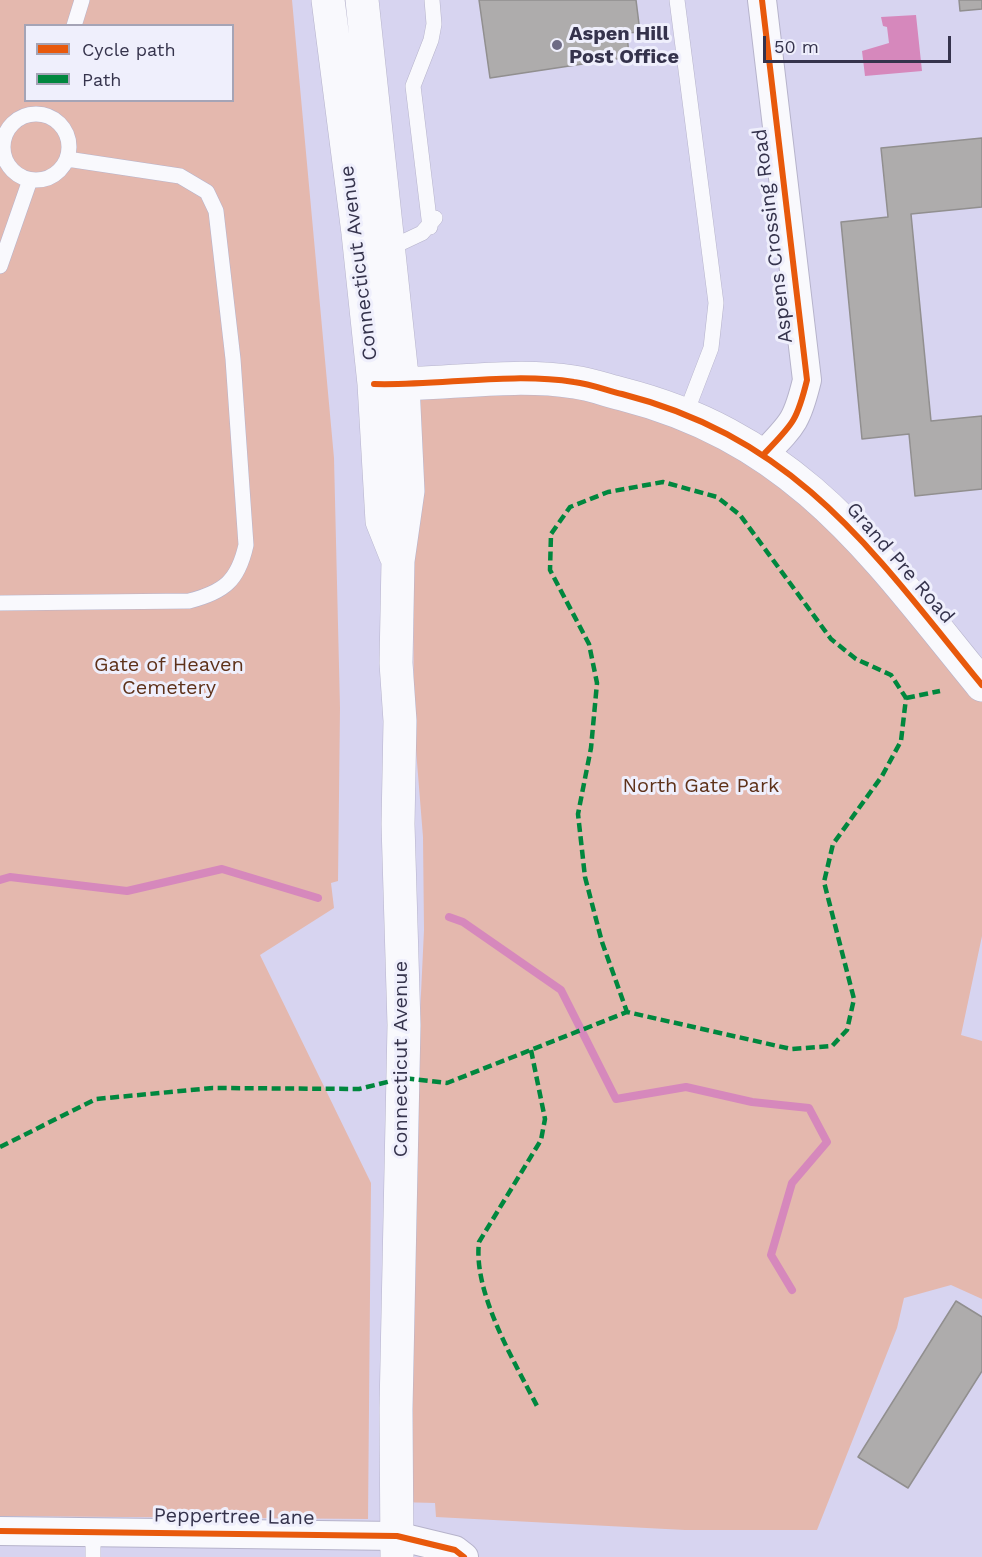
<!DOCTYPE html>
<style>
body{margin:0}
#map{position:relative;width:982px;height:1557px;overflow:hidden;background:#d7d4f0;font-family:"Work Sans",sans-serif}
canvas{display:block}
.legend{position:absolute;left:24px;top:24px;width:210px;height:78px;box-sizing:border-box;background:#efeffc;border:2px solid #a5a4b6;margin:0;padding:8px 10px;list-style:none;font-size:18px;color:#35334c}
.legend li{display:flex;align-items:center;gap:12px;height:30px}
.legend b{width:30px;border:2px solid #a5a4b6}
.scale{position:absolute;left:763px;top:36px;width:188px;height:27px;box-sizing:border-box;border:3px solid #35334c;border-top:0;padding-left:8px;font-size:18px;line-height:21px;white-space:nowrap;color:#35334c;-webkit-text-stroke:4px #efeffc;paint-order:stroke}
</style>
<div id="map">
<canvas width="982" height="1557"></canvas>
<ul class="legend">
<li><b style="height:8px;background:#e8590c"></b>Cycle path</li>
<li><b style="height:8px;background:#00873e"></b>Path</li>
</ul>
<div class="scale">50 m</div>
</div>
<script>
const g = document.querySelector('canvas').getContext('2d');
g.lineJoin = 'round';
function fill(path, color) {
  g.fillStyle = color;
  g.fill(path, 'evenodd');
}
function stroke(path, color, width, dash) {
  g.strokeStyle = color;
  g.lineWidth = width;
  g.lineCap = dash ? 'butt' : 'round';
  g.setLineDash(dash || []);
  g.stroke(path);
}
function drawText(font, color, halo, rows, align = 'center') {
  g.font = font + ' "Work Sans",sans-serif';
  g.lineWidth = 6;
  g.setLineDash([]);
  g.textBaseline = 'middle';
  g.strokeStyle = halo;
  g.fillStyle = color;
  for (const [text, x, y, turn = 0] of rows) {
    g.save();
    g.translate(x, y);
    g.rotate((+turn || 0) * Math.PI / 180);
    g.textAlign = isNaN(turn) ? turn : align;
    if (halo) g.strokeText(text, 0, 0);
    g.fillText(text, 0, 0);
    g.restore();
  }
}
fill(new Path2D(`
 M0,0H292L334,458L340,708L338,881L331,883L334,908L260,955L371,1183L368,1519L0,1516ZM26,26H232V100H26Z
 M573,382L764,454L982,685V936L961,1035L982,1041V1299L951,1285L904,1298L897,1328L817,1530H685L436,1517L435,1503L397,1502L424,930L423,837L414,725L413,572L403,385Z`), '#e4b8ae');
fill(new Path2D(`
 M916,15L922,71L865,76L862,51L889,43L887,27L883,26L881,17Z`), '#d688bc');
stroke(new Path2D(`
 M0,880L10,877L127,891L222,869L318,898
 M449,917L463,922L561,990L616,1099L686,1087L752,1102L809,1108L827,1142L792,1183L771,1255L792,1290`), '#d688bc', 8);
const building = new Path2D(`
 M479,0H636L640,32L627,33L629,57L490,78Z
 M959,0H982V9L960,11Z
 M982,138V207L911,214L931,421L982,416V489L915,496L909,434L862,439L841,222L888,217L881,148Z
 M956,1301L982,1317V1371L908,1488L858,1457Z`);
fill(building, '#aeacac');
stroke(building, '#918f8f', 1.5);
const lane = new Path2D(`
 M677,0L716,303L711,348L686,413
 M74,26L82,0
 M3 147a33 33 0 1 1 66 0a33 33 0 1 1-66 0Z
 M430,227L413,86L431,40L434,24L432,0
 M388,249L422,233L435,218
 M0,266L30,180
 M0,603L189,601C224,592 238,581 246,545L233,359L216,211L207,192L180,176L67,159
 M93,1557V1531`);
const street = new Path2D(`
 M762,0L807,380C797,421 793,424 764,454
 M0,1531L397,1536L455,1550L464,1557`);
const secondary = new Path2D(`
 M328,0L358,233L374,384L382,521L396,556
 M362,0L403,385L408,491L398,561L396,663L400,721L398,824L404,1025L396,1409L397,1557
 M374,384C438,386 510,372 574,382C590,384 606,390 622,394C798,439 874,553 982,685`);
stroke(lane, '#b6b3cb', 16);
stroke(street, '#b6b3cb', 30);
stroke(secondary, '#b6b3cb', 34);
stroke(lane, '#f9f9fd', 15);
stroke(street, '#f9f9fd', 28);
stroke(secondary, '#f9f9fd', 33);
stroke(new Path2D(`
 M906,698L940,691
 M531,1050L545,1119L541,1140L479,1242C473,1293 514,1361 537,1406
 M0,1147L96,1099L213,1088L359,1089L403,1078L447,1083L627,1012L791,1049L832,1046L847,1030L854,999L824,882L833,844L882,776L901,741L906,698L891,675L856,659L831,639L740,515L717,497L663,482L608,492L570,507L551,534L550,570L589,644L597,683L591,748L578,814L585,877L602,942L627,1012`), '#00873e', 4.5, [9, 4.5]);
stroke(new Path2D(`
 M762,0L807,380C797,421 793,424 764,454
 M374,384C438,386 510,372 574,382C590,384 606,390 622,394C798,439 874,553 982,685
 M0,1531L397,1536L455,1550L464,1557`), '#e8590c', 6);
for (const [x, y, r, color] of [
 [557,45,6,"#6e6b85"]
]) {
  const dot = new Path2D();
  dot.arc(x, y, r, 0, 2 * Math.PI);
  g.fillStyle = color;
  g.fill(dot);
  stroke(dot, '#efeffc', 2);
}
drawText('bold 20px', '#35334c', '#efeffc', [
 ["Aspen Hill",569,34],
 ["Post Office",569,57]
], 'left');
drawText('20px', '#35334c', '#efeffc', [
 ["Aspens Crossing Road",773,236,-97],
 ["Connecticut Avenue",359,263,-97],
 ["Grand Pre Road",900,563,49],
 ["Connecticut Avenue",401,1059,-90],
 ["Peppertree Lane",234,1517,1]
]);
drawText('20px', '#5e3119', '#efeffc', [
 ["Gate of Heaven",169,665],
 ["Cemetery",169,688],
 ["North Gate Park",701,786]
]);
</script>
